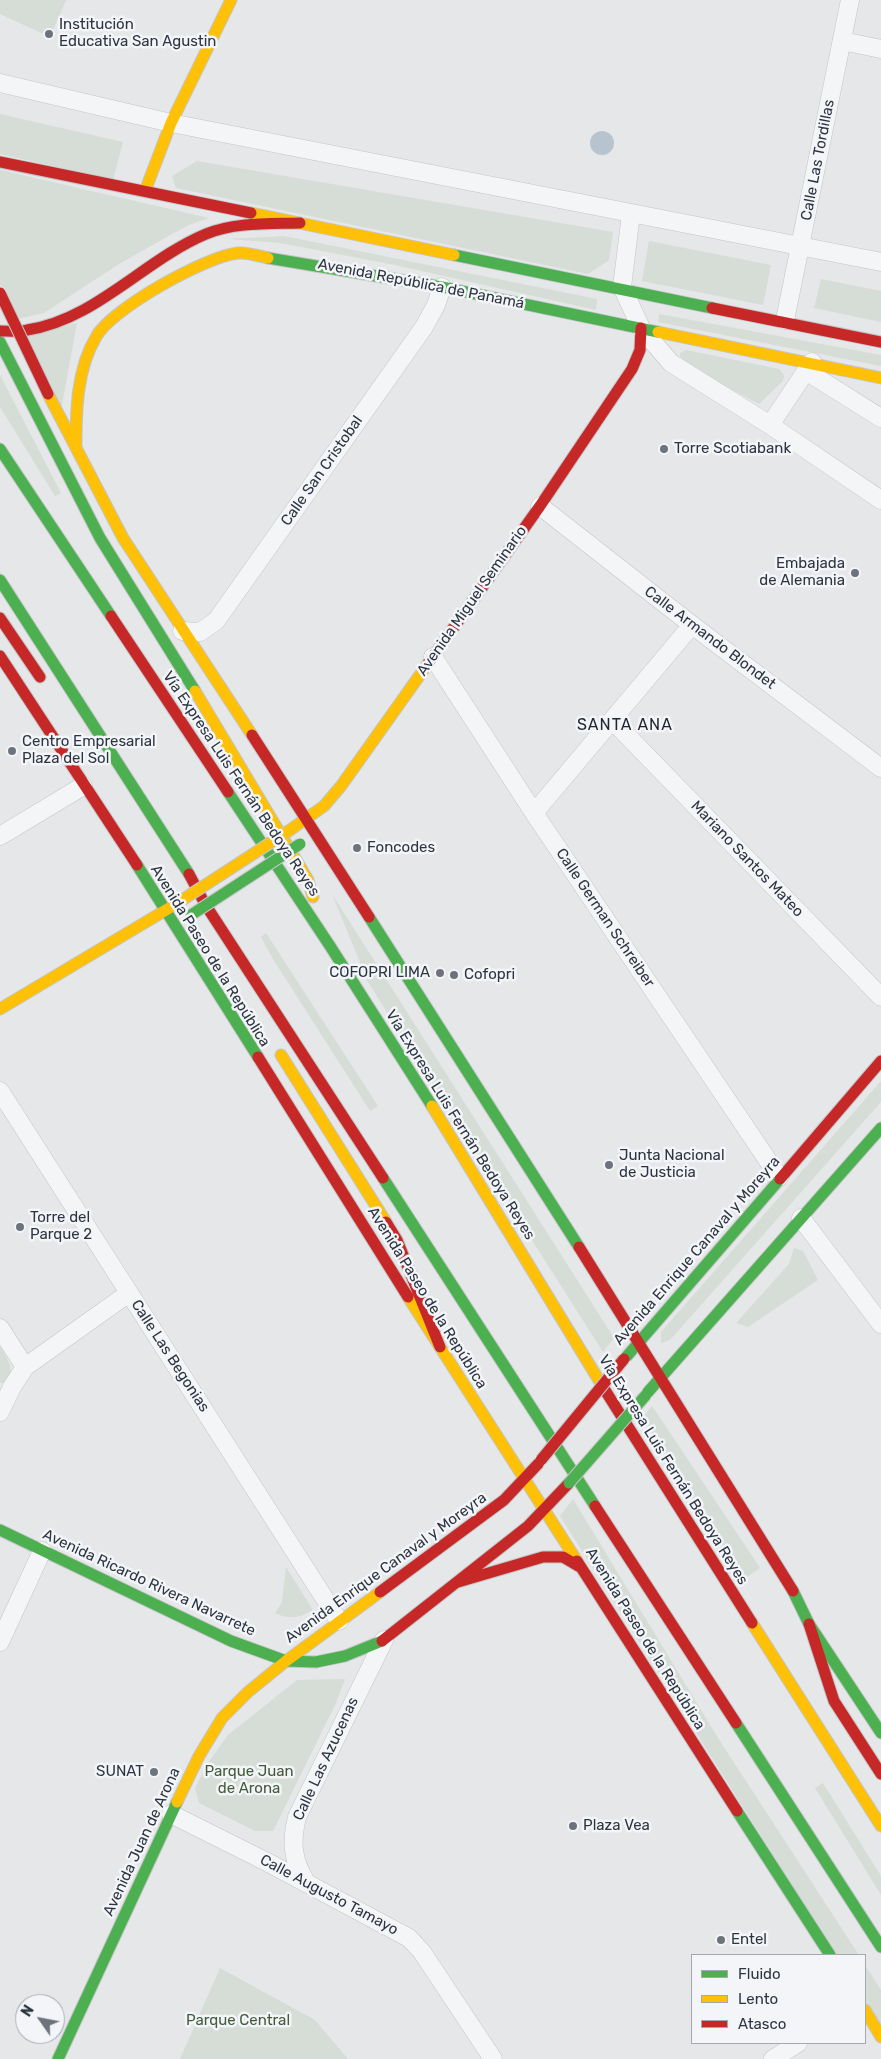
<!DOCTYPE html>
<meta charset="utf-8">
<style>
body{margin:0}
#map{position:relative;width:881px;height:2059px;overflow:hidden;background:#e5e7e9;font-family:Rubik,sans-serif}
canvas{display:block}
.legend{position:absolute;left:691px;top:1954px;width:175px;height:90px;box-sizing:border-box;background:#f3f5f8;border:1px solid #a4a8af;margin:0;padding:6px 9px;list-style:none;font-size:15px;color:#2d3541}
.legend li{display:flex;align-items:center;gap:10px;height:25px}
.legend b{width:25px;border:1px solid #a4a8af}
.north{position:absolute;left:15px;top:1994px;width:50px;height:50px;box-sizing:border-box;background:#f3f5f8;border:1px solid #a4a8af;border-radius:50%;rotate:303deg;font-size:14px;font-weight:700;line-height:20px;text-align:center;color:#2d3541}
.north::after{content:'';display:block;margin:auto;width:18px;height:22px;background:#6d737c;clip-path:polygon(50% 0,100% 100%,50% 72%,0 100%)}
</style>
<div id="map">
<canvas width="881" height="2059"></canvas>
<ul class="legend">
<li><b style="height:6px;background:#4caf50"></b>Fluido</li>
<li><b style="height:6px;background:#ffc107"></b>Lento</li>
<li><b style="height:6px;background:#c62828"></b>Atasco</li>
</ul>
<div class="north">N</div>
</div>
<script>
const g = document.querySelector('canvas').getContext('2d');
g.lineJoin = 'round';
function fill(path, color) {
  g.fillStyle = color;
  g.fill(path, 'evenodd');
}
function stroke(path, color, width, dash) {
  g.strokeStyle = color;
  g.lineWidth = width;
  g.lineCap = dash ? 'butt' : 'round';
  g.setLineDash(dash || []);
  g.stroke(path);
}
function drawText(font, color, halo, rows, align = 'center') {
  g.font = font + ' Rubik,sans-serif';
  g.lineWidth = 5;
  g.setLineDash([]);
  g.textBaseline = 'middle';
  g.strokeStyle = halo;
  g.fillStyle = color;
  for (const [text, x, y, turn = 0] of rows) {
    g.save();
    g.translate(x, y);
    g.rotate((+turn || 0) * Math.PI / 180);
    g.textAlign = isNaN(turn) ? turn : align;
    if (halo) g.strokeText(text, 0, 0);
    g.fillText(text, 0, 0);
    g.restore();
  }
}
fill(new Path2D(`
 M0,0H66L50,37L0,14Z
 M0,114L123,142L113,180L0,154Z
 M197,161L613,232L609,260L588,274L176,188L172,176Z
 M0,170L209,218L189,225L172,234L119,264L44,313L17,319L0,284Z
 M284,236L597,299L596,310L395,265L280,243L228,239Z
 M649,241L771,265L763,305L642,281Z
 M821,279L881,291V322L814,308Z
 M659,314L881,355V366L658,322Z
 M77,323L61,410L25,337Z
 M686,350L779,369L784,375L783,381L759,404L681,363L680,353Z
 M0,375L61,493L55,496L0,407Z
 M332,894L614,1338L603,1352L368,982Z
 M266,933L378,1106L370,1111L273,959L261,937Z
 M881,1081V1102L670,1340L661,1343V1332Z
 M794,1248L803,1251L818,1280L748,1327L736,1323L789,1264Z
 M0,1346C7,1358 17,1371 5,1383H0Z
 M652,1406L760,1568L743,1580L642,1418Z
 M573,1499L718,1738L859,1955H836L560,1516Z
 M286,1567L313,1610C299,1618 290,1620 275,1613L282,1602Z
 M345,1679L336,1703L273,1831H255L199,1803L195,1788L208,1763L228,1735L297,1680Z
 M823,1783L881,1876V1895L815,1788Z
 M865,1965L881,1990V2027L865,2001Z
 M220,1968L315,2020L348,2059H180Z`), '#d6dcd6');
fill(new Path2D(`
 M590 143a12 12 0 1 1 24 0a12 12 0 1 1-24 0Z`), '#b7c4d0');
const street = new Path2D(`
 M842,41L881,49
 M0,83L171,123L881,262
 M631,214L622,287L641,328L671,363L770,425L881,500
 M785,320L850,0
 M806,371L881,418
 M770,425L812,362
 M540,506L692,625L881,768
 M182,631L200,632L216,621L424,327L436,305L442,287
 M433,657L534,813L779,1177
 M613,721L881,997
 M534,813L692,625
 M0,836L83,786
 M0,1091L339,1621
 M801,1218L881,1324
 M0,1328L25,1367
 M0,1412L12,1387L25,1367L129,1293
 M0,1642L42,1551
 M171,1814L267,1862L409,1938L422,1952L493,2059
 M306,1882C292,1859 291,1842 297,1817L384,1640
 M773,2059L798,2043`);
const fast = new Path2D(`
 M454,255L712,308
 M268,258L442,287L658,332
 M0,342L100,538L195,691
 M0,449L111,616
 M0,580L189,874
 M228,792L330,946L432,1106
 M137,865L258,1057
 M369,917L579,1247
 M383,1178L595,1506
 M627,1356L780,1179
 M648,1392L881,1128
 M0,1530L231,1641L286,1661L316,1662L345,1656L382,1641
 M793,1591L809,1624L881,1733
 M736,1723L881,1947
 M737,1811L830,1955
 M58,2059L177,1802`);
const slow = new Path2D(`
 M145,191L171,123L231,0
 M251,213L454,255
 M658,332L881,378
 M48,394L123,538L252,735
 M76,445C76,409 77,369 96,337C111,309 206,256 238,253C247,252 259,256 268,258
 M195,691L308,880L313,897
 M290,830L324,806L341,786L427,665
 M0,1009L176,904
 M281,1055L386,1222
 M432,1106L603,1387
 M408,1297L577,1561
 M752,1623L881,1826
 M177,1802L199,1756L222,1718L248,1692L286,1661L380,1592
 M865,2010L881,2037`);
const jam = new Path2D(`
 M0,162L251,213
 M712,308L881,342
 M0,331C9,331 18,332 27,330C95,320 144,260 206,234C235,222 269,224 300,223
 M111,616L228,792
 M0,618L40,677
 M0,656L137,865
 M427,665L540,506L632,369L640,350L641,328
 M252,735L369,917
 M189,874L205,904L383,1178
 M258,1057L408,1297
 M780,1179L881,1061
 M386,1222L397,1240L440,1347
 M579,1247L793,1591
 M603,1387L752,1623
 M595,1506L736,1723
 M577,1561L737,1811
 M458,1582L543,1557H563L580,1567
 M380,1592L504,1500L538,1464
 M809,1624L834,1701L881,1774
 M382,1641L528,1526L569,1483`);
stroke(street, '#c3c5c7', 19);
stroke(fast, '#c3c5c7', 13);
stroke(slow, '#c3c5c7', 13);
stroke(jam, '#c3c5c7', 13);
stroke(street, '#f4f5f6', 18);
stroke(fast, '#4caf50', 11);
stroke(slow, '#ffc107', 11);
stroke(jam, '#c62828', 11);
const fastBridge = new Path2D(`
 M191,915L300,844
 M569,1483L646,1395`);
const slowBridge = new Path2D(`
 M176,904L290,830`);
const jamBridge = new Path2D(`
 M0,293L48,394
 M541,1460L624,1359`);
stroke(fastBridge, '#c3c5c7', 13, []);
stroke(slowBridge, '#c3c5c7', 13, []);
stroke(jamBridge, '#c3c5c7', 13, []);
stroke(fastBridge, '#4caf50', 11);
stroke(slowBridge, '#ffc107', 11);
stroke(jamBridge, '#c62828', 11);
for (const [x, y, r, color] of [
 [49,34,5,"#6d737c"],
 [664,449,5,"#6d737c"],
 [855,573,5,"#6d737c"],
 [12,751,5,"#6d737c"],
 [357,848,5,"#6d737c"],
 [440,973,5,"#6d737c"],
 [454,975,5,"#6d737c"],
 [609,1165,5,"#6d737c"],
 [20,1227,5,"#6d737c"],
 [154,1772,5,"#6d737c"],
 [573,1826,5,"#6d737c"],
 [721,1940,5,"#6d737c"]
]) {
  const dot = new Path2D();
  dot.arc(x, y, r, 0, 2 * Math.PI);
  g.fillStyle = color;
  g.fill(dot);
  stroke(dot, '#f3f5f8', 2);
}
drawText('15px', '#2d3541', '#f3f5f8', [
 ["Institución",59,25],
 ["Educativa San Agustin",59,42],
 ["Torre Scotiabank",674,449],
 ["Embajada",845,564,"right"],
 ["de Alemania",845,581,"right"],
 ["Centro Empresarial",22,742],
 ["Plaza del Sol",22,759],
 ["Foncodes",367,848],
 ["COFOPRI LIMA",430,973,"right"],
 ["Cofopri",464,975],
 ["Junta Nacional",619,1156],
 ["de Justicia",619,1173],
 ["Torre del",30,1218],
 ["Parque 2",30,1235],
 ["SUNAT",144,1772,"right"],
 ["Plaza Vea",583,1826],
 ["Entel",731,1940]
], 'left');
drawText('15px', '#2d3541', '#f3f5f8', [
 ["Calle Las Tordillas",818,160,-79],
 ["Avenida República de Panamá",421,284,11],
 ["Calle San Cristobal",322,471,-55],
 ["Avenida Miguel Seminario",472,601,-55],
 ["Calle Armando Blondet",710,638,37],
 ["Vía Expresa Luis Fernán Bedoya Reyes",241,784,56],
 ["Mariano Santos Mateo",747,859,46],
 ["Calle German Schreiber",605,918,56],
 ["Avenida Paseo de la República",210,956,58],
 ["Vía Expresa Luis Fernán Bedoya Reyes",460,1125,58],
 ["Avenida Enrique Canaval y Moreyra",697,1251,-49],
 ["Avenida Paseo de la República",427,1298,58],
 ["Calle Las Begonias",170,1356,57],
 ["Vía Expresa Luis Fernán Bedoya Reyes",673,1470,58],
 ["Avenida Enrique Canaval y Moreyra",386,1568,-36],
 ["Avenida Ricardo Rivera Navarrete",149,1583,25],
 ["Avenida Paseo de la República",645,1639,58],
 ["Calle Las Azucenas",326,1759,-65],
 ["Avenida Juan de Arona",142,1842,-65],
 ["Calle Augusto Tamayo",329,1895,28]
]);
drawText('15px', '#435b3c', '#f3f5f8', [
 ["Parque Juan",249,1772],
 ["de Arona",249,1789],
 ["Parque Central",238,2021]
]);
g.letterSpacing = '1px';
drawText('16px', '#1f2632', '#f3f5f8', [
 ["SANTA ANA",625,725]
]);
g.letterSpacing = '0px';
</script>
